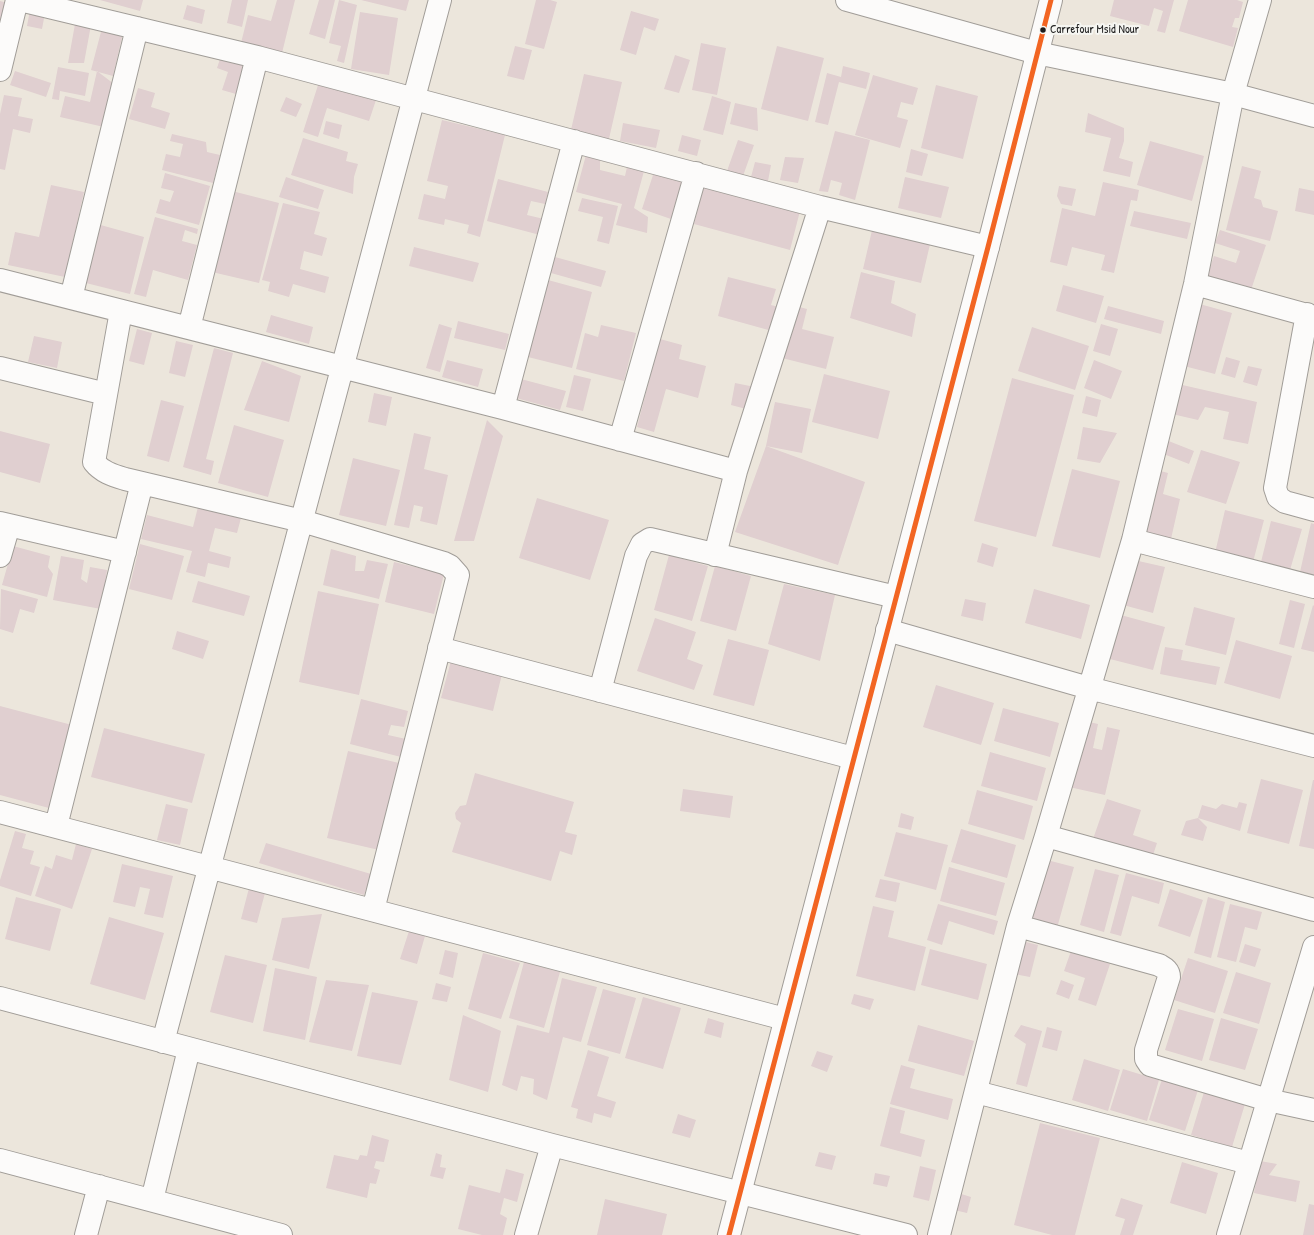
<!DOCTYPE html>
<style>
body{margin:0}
canvas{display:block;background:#ece6dc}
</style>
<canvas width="1314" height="1235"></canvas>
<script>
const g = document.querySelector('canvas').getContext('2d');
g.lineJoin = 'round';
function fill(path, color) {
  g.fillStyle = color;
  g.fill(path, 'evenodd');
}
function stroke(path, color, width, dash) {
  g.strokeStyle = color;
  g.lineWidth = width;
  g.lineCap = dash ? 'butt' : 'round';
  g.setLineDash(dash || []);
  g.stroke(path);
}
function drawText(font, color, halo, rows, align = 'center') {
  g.font = font + ' "Patrick Hand",sans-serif';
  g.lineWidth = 4;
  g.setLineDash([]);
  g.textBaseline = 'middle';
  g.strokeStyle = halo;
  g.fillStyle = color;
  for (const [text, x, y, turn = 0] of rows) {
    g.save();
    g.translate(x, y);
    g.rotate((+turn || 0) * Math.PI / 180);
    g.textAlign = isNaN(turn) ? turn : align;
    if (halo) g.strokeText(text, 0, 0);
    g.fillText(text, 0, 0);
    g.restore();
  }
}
fill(new Path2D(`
 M100,0H143L140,11Z
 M232,0H248L242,27L227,23Z
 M277,0H295L282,53L241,43L248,15L271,21Z
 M319,0H335L325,39L309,34Z
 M339,0L357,5L344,63L337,61L341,46L329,43Z
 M361,0H409L406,11Z
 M536,0H550L557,2L544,49L525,44Z
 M1114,0H1174L1165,33L1157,31L1163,11L1154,8L1149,26L1110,16Z
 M1188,0H1237L1243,2L1239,18H1235L1232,27L1238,28L1233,47L1179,31Z
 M0,1L7,3L0,31Z
 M187,5L205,10L202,24L183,19Z
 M30,10L45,13L42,29L27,26Z
 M631,11L659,19L655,31L644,27L636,55L620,50Z
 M360,12L398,18L389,75L351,69Z
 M75,24L91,25L84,63H68Z
 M102,28L123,33L113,76L91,70Z
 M701,43L726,48L717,95L692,90Z
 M515,46L532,50L524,80L507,76Z
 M777,46L824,58L808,121L761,109Z
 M675,55L690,60L679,93L664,89Z
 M221,56L246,64L236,94L222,90L228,72L217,68Z
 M843,66L870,73L866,89L839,82L828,125L815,122L827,73L841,77Z
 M58,67L89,73L85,96L60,91L59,100L52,99Z
 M15,71L51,83L46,97L10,85Z
 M97,71L114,84L104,127L60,117L65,96L90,102Z
 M584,74L622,82L608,143L570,134Z
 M873,75L918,88L913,105L901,102L897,117L908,120L900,148L855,135Z
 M319,82L376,100L369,121L327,108L318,137L303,132Z
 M936,85L978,96L963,159L921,148Z
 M138,88L155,93L151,107L170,113L165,129L129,119Z
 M4,95L22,98L18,116L33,119L30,133L13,129L5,170L0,169V114Z
 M712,96L731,102L723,135L703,130Z
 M286,97L302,104L296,117L280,111Z
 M735,103L757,108L758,131L730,124Z
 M1088,113L1124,128V141L1119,158L1133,162L1130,177L1103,171L1111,138L1085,132Z
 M442,120L505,135L480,237L467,233L469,225L445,219L444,225L418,219L424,194L445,199L448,186L427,181Z
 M326,121L342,125L339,139L323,134Z
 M623,123L660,130L656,148L620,141Z
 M835,131L870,140L855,200L839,195L842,183L831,180L828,192L819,191Z
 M172,134L206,142L207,152L220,155L213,183L162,170L166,154L180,157L183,144L170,141Z
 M682,135L701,140L697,156L678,151Z
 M303,138L348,152L346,161L358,164L354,177L353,194L291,175Z
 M738,140L754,145L743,176L727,171Z
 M1150,141L1204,156L1192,201L1137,185Z
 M911,149L928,154L922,176L906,172Z
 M586,155L600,159V170L625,176L627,167L644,171L634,208L648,217L647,233L616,225L622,204L576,192Z
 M785,157L804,158L798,183L780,180Z
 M755,162L771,165L768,181L751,177Z
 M1242,166L1261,171L1254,198L1261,200L1263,207L1278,211L1270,241L1226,230Z
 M165,173L210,186L199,225L156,213L160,199L170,202L174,191L161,188Z
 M653,175L684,177L671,219L642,209Z
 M286,177L324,190L318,209L279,197Z
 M905,177L949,187L941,218L898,208Z
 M498,179L548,192L545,204L531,201L527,215L544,219L540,235L487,221Z
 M1103,182L1139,190L1137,201L1131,200L1114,273L1101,270L1105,255L1072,247L1067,266L1050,262L1062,208L1095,216Z
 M51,185L84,192L65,277L8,265L15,232L39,237Z
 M704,186L800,211L790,250L694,224Z
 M1059,186L1076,189L1072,206L1061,204L1057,196Z
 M1299,188L1314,191V215L1295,211Z
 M232,191L279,203L259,283L212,272Z
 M582,198L618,206L609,244L597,241L603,217L578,211Z
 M283,203L320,212L314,234L327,238L322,256L304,251L300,269L329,277L325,293L293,284L289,297L268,291L270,282L262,280Z
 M1134,211L1191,223L1187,239L1130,226Z
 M155,217L198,229L197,234L185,230L182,241L197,245L188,280L153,270L146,297L134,294Z
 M97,224L144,237L130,294L82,282Z
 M873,226L931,240L921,283L863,269Z
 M1220,230L1266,245L1250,293L1206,279L1214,256L1236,263L1240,251L1215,243Z
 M414,247L479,263L473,282L409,266Z
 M555,257L606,271L601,287L551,273Z
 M861,272L895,281L891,303L916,314L912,337L850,318Z
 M728,277L776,289L771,305L779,307L772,331L718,316Z
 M548,280L592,292L572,368L528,357Z
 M1063,285L1104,296L1096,323L1056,311Z
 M1196,303L1232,313L1215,374L1180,365Z
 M792,305L807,309L802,329L834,337L826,369L778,357Z
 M1108,306L1164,321L1161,334L1104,319Z
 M271,315L313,327L309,344L266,332Z
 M458,321L509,334L505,350L454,338Z
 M439,324L452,328L440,372L426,368Z
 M1101,324L1118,329L1110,356L1093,351Z
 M601,325L636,333L624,381L576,369L585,333L598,337Z
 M1032,327L1089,346L1075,390L1018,371Z
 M137,329L152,333L144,365L129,361Z
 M34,336L62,342L57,368L28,362Z
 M660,339L682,345L679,359L706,366L698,398L666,389L654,432L637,427Z
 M176,341L193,345L185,377L169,373Z
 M214,348L233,353L206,459L214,461L211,475L183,467Z
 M1226,357L1240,361L1235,378L1221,374Z
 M447,360L483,369L478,387L442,377Z
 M1094,360L1122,371L1111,399L1084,388Z
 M262,361L301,376L289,422L244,410Z
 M1248,366L1262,369L1257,386L1243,382Z
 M824,374L890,391L878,439L812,422Z
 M574,375L591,379L583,411L566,407Z
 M1012,378L1074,395L1036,537L974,521Z
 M521,379L566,391L560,410L516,398Z
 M735,383L755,387L750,410L731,405Z
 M1178,384L1257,402L1248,444L1223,439L1229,412L1205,407L1198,420L1172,414Z
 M374,393L392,397L386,426L368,422Z
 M1086,396L1101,400L1097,417L1082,413Z
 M161,400L184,406L169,462L147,456Z
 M775,402L811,409L802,453L766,446Z
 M487,420L503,436L474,541H454Z
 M234,425L284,440L268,497L218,483Z
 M1083,427L1117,433L1100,463L1077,459Z
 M0,431L50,444L40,483L0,472Z
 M414,433L431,437L424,469L448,475L437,525L420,521L423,507L414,505L409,528L394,525Z
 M1166,440L1194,451L1189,464L1161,453Z
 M766,446L865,482L838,565L735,532Z
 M1201,450L1240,462L1226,504L1187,492Z
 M353,458L400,470L386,526L339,515Z
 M1072,469L1120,481L1100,558L1052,546Z
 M1157,470L1168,473L1163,494L1180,499L1171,539L1142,531Z
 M537,498L609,520L590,580L519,558Z
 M198,507L241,518L237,533L215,528L209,551L231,557L229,568L208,563L205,577L186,572L192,551L141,539L147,515L193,527Z
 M1225,510L1264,520L1253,562L1215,553Z
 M1271,521L1302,529L1290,570L1261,562Z
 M1311,523L1314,524V575L1300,572Z
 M982,543L998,548L993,567L977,562Z
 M140,544L184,556L172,600L129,589Z
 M13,546L50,556L48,567L53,574L47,597L2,585Z
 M331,549L356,556L355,571H364L367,560L388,564L379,599L323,585Z
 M669,555L708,566L692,621L654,610Z
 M61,556L84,560L81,579L87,583L90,567L107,570L101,609L53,600Z
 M1134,560L1165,567L1153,613L1123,605Z
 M394,562L444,574L434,614L385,602Z
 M715,566L751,576L736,631L700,621Z
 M198,581L250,596L244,616L192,602Z
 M784,584L835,595L820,661L768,644Z
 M1,589L38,599L34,613L20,609L13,633L0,629Z
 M1034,589L1090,605L1081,639L1025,623Z
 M318,591L379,604L359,695L299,682Z
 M965,599L986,603L983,621L961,616Z
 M1290,600L1305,604L1294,648L1279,644Z
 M1313,605L1314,606V652L1301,649Z
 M1194,607L1235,618L1226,655L1185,645Z
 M1117,614L1165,627L1153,670L1106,658Z
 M655,618L696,632L687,659L703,665L694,690L637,671Z
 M177,631L209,641L203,659L172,649Z
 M728,639L769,650L754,706L713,695Z
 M1236,640L1292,656L1280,699L1224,683Z
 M1165,647L1183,650L1181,660L1220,667L1216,685L1160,674Z
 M452,657L503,670L493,711L441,698Z
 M936,685L994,703L981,745L923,727Z
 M361,699L408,711L404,727L391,725L388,735L406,739L401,757L350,744Z
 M0,706L72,725L49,808L0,795Z
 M1003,708L1059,723L1050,757L994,741Z
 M1085,721L1098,724L1093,748L1102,750L1107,727L1120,730L1105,795L1069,787Z
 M104,728L205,754L192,803L91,777Z
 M348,751L399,763L379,850L327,838Z
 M990,752L1046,768L1037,801L981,786Z
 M475,773L574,802L565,832L577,835L572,855L560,851L551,881L452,852L461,823L456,819L455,813L460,806L466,805Z
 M1261,779L1303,790L1289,844L1247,833Z
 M1313,780H1314V849L1299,846Z
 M683,789L733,796L730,818L680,811Z
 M977,790L1033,806L1024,840L968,824Z
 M1107,799L1141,810L1133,835L1157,843L1152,858L1093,839Z
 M1239,802L1247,804L1240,831L1198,818L1202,805L1216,809L1222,804L1237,808Z
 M166,804L188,809L180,845L157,840Z
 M901,813L914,817L911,830L898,827Z
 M1198,818L1207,827L1203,841L1181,835L1186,821Z
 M961,829L1016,845L1007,878L951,862Z
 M15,831L26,834L22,848L34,851L30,864L40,867L31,896L0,886V880Z
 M896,832L948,845L936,890L884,876Z
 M266,843L371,874L364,895L259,863Z
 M76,844L92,849L72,909L35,896L45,866L52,869L56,855L72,860Z
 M1047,860L1074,867L1057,928L1030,920Z
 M122,864L173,876L163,918L144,914L150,889L140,887L135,907L113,902Z
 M949,867L1005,883L996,916L940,901Z
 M1095,869L1119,875L1104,932L1080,925Z
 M1126,873L1164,883L1159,904L1132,896L1121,936L1110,933Z
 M880,879L900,883L896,902L875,897Z
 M249,888L265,893L257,923L241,919Z
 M1170,889L1203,900L1190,937L1158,926Z
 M16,897L61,909L50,951L5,939Z
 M1208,897L1225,902L1211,958L1194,953Z
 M938,904L998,921L994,935L949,921L942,945L927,940Z
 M1230,904L1262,912L1257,930L1245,927L1236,962L1217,957Z
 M873,906L894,911L888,937L926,947L915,991L856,976Z
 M322,914L309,969L272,960L282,918Z
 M109,917L164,933L145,1000L90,984Z
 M409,931L425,936L417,964L400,959Z
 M1022,941L1038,945L1030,977L1014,974Z
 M1245,944L1261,949L1255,967L1239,962Z
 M930,949L987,964L978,1000L921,985Z
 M445,950L458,953L453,978L439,974Z
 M1071,951L1110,964L1096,1006L1078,1000L1085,978L1064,971Z
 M483,953L520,963L501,1019L468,1009Z
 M225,955L267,965L253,1023L210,1012Z
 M1188,958L1228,971L1215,1013L1174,1000Z
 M524,962L560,972L544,1028L509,1018Z
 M275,968L317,977L305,1040L263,1031Z
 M1236,972L1271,983L1259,1024L1223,1013Z
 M562,978L597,987L581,1042L563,1037L547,1100L533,1094L534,1079L521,1076L517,1091L502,1085L517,1025L549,1033Z
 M326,980L369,985L352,1051L309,1042Z
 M1061,980L1074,985L1069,999L1056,994Z
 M436,983L451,987L447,1002L432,999Z
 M603,989L636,998L620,1054L587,1045Z
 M372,992L418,1001L401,1065L357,1056Z
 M854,994L874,999L870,1010L851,1004Z
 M643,997L681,1008L663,1069L625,1058Z
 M1178,1009L1214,1019L1202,1061L1165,1050Z
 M463,1015L501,1031L488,1092L449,1080Z
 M708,1018L724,1023L721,1038L704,1033Z
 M1221,1018L1258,1029L1245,1070L1209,1060Z
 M918,1025L974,1041L964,1076L908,1061Z
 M1021,1025L1042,1031L1027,1087L1016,1084L1026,1044L1014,1036Z
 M1047,1027L1062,1031L1057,1051L1042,1047Z
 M588,1050L609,1057L597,1096L616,1102L611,1118L594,1113L592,1123L576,1118L578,1109L571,1107Z
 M817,1051L833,1056L827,1072L811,1066Z
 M1084,1059L1120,1070L1108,1111L1072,1100Z
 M901,1065L915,1069L910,1088L953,1099L948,1120L890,1104Z
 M1123,1069L1159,1080L1147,1121L1110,1110Z
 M1162,1079L1198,1090L1185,1131L1149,1120Z
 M1204,1092L1245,1104L1232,1147L1191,1135Z
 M890,1107L905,1111L900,1133L925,1140L921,1157L880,1146Z
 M678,1114L696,1120L690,1138L672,1133Z
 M1040,1123L1100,1138L1075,1235H1052L1014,1225Z
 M372,1135L389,1140L384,1162L376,1161L374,1168L380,1170L376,1184L370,1183L367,1198L326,1188L334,1155L358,1160L360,1155L367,1156Z
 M819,1152L836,1156L832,1170L815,1166Z
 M436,1153L442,1155L440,1167L446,1168L443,1179L430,1176Z
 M1260,1161L1277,1164L1269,1175L1300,1181L1296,1202L1254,1193Z
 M1182,1162L1218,1173L1206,1214L1170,1203Z
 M920,1166L936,1170L929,1201L913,1197Z
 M506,1169L524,1174L517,1202L504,1198L500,1214L507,1218L503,1235H482L458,1229L469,1185L500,1193Z
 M875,1173L890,1176L887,1187L873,1184Z
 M958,1193L971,1197L967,1213L954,1210Z
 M1121,1198L1143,1205L1133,1235H1120L1125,1219L1115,1216Z
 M605,1199L667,1214L662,1235H597Z
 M1309,1204L1314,1205V1235H1303Z`), '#e0cfd0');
const street = new Path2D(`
 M20,0L257,57L820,207L988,247
 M0,70L17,0
 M0,280L503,408L736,471
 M1195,284L1314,317
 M71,298L137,28
 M121,311L94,462C102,472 112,475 125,479L302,521L444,563L450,566L458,575L373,910
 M1307,314L1275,488L1278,497L1285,502L1314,510
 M189,328L257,57
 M0,368L106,394
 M503,408L574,141
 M620,440L696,173
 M0,523L125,552
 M1133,540L1314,587
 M715,555L736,471L820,207
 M0,556L9,525
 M887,630L1089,688L1314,746
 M439,648L853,758
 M600,691L636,556L642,544L650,539L896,597
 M0,812L785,1019
 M56,826L142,483
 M1046,836L1314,910
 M1018,926L1159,965C1164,968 1169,970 1169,977L1146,1050V1059L1150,1065L1268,1100L1314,1110
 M0,998L552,1145L906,1235
 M163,1042L440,0
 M976,1092L1249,1163
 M0,1160L281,1235
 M152,1200L189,1049
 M86,1235L99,1186
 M526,1235L552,1145
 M939,1235L1018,926L1046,836L1133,540L1195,284L1233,94L1260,0
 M1228,1235L1314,947`);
const secondary = new Path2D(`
 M847,0L1037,53L1233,94L1314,116
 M729,1235L988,247L1051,0`);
stroke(street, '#a19d98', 24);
stroke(secondary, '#a19d98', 24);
stroke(street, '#fcfbfa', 22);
stroke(secondary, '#fcfbfa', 22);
stroke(new Path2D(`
 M729,1235L988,247L1051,0`), '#f26522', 5);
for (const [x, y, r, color] of [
 [1043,30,3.5,"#1c1c1c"]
]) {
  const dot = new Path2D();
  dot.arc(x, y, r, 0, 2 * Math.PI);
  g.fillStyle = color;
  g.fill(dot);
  stroke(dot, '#f6f6f2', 1.5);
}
drawText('12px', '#1c1c1c', '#f6f6f2', [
 ["Carrefour Msid Nour",1050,30]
], 'left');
</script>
